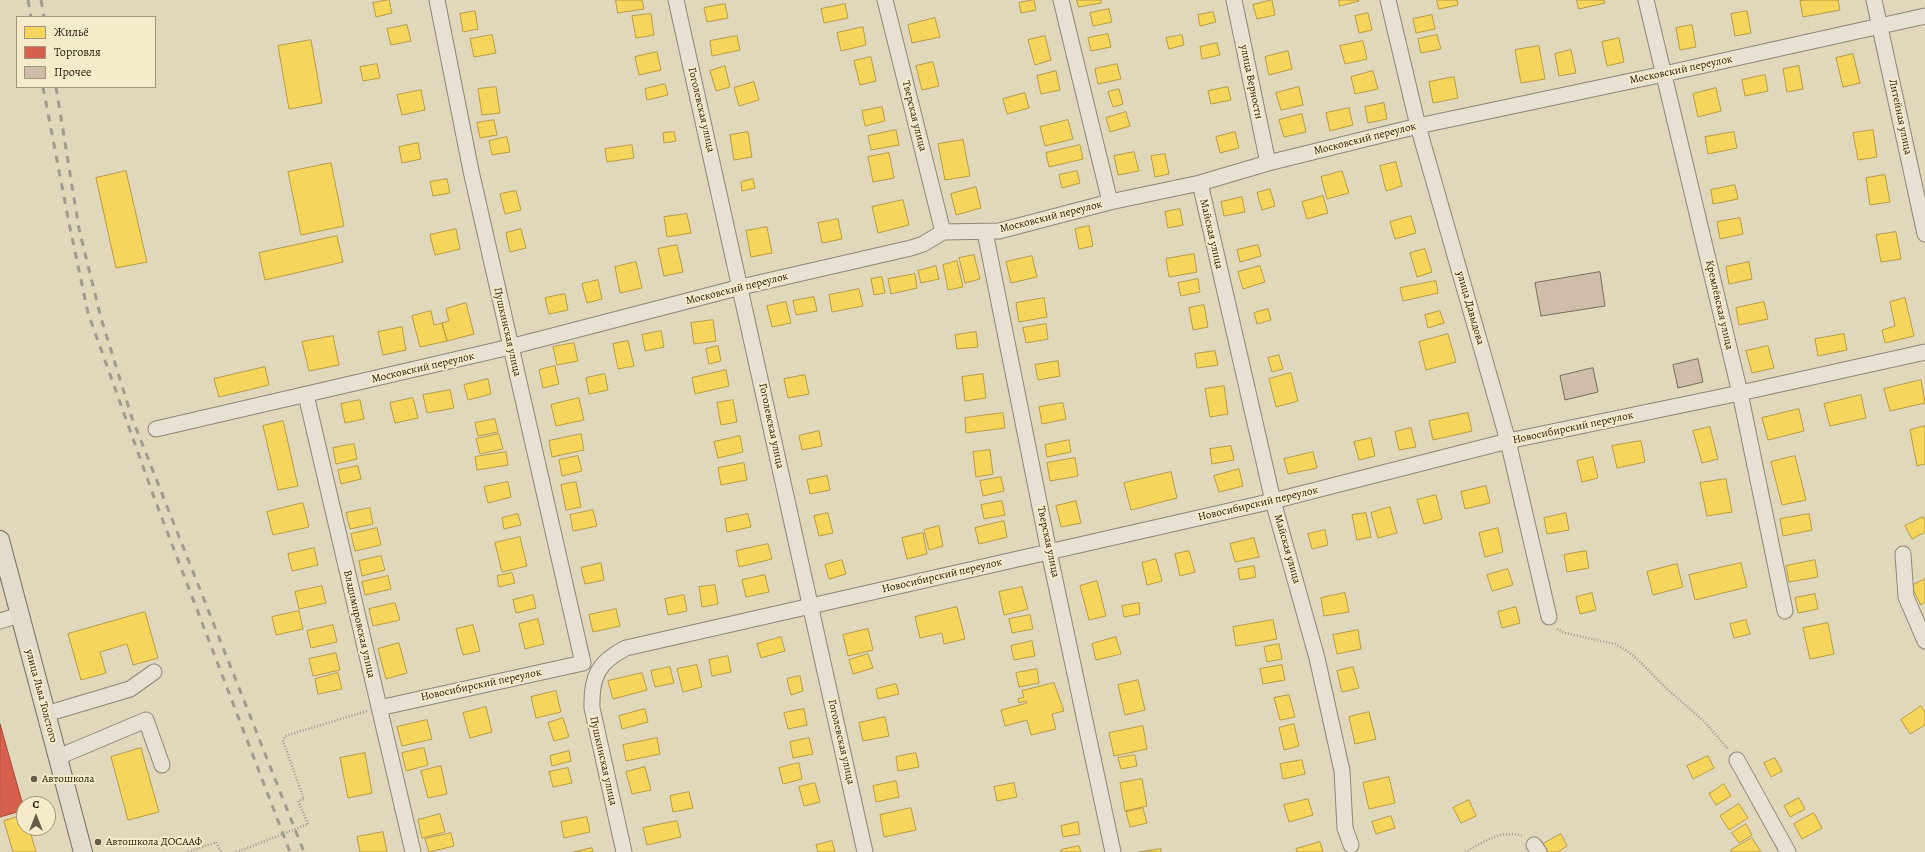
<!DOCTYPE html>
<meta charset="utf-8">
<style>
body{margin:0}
#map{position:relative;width:1925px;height:852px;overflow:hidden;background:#e1d7bb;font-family:Alegreya,serif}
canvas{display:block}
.legend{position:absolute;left:16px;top:16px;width:140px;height:72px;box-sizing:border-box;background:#f5eac9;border:1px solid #a1967c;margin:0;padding:5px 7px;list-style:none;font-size:12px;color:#231708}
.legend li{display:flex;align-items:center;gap:8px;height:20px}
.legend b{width:20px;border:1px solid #a1967c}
.north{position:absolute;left:16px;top:796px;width:40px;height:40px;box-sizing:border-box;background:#f5eac9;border:1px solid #a1967c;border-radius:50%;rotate:0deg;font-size:11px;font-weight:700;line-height:16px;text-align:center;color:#231708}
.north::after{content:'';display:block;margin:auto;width:14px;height:18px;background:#665a47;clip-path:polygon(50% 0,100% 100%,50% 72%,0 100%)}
</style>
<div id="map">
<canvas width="1925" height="852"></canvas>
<ul class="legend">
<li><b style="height:11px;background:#f6d55c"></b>Жильё</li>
<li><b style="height:11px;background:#d6604d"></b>Торговля</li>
<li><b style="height:11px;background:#cfbdaa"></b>Прочее</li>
</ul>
<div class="north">С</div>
</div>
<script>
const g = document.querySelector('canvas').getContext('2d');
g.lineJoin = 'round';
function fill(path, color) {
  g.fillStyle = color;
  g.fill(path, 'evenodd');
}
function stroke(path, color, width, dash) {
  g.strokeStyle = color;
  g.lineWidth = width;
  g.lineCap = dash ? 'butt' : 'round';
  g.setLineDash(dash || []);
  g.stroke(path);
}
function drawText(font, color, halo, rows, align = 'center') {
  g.font = font + ' Alegreya,serif';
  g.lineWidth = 4;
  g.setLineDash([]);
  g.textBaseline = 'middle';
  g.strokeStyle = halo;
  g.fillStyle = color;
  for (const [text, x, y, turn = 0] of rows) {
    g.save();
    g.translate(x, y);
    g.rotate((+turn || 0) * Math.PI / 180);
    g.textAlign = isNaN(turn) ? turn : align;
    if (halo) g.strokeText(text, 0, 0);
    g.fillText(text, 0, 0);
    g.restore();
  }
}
const homes = new Path2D(`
 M389,0L392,13L376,17L373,3Z
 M616,0H642L644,9L618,13Z
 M1034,0L1036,10L1021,13L1019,3Z
 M1077,0H1101V3L1079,7Z
 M1272,0L1275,15L1257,19L1253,5Z
 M1339,0H1358L1359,1L1340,6Z
 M1437,0H1457L1458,5L1439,9Z
 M1577,0H1604L1605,3L1579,9Z
 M1806,0H1838L1840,10L1803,17L1800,1Z
 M725,4L728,18L707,22L704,8Z
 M845,4L848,18L824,23L821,9Z
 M1109,9L1112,22L1093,26L1090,13Z
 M475,11L478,29L463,32L460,14Z
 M1747,11L1751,33L1735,36L1731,14Z
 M1213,12L1216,22L1200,26L1198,15Z
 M1368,13L1372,30L1359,33L1355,16Z
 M651,14L654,35L636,38L632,16Z
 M1432,15L1435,29L1416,33L1413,19Z
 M935,18L940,37L912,43L908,25Z
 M407,25L411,41L391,45L387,29Z
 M1692,25L1696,47L1680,50L1676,28Z
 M863,27L866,45L841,51L837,33Z
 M1108,34L1111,47L1091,51L1088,38Z
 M492,35L496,53L474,57L470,39Z
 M1182,35L1184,45L1169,49L1166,38Z
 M1437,35L1441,49L1421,53L1418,39Z
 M737,36L740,50L712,56L710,41Z
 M1045,36L1051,60L1035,65L1028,40Z
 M1619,38L1624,62L1607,66L1602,42Z
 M311,40L322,103L289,109L278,46Z
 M1363,41L1367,59L1345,64L1340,46Z
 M1217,43L1220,55L1202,59L1200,47Z
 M1539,46L1545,79L1521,83L1515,50Z
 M1571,50L1576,73L1559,76L1555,54Z
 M1288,51L1292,69L1269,75L1265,57Z
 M657,52L661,70L639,75L635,57Z
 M1853,54L1860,83L1843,87L1836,58Z
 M871,57L876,81L860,85L854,61Z
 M933,62L939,86L922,90L916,66Z
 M377,64L380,78L363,81L360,67Z
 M1117,64L1121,79L1098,84L1095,69Z
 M725,66L730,87L716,91L710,71Z
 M1799,66L1803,89L1787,92L1783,69Z
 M1056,71L1060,90L1041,94L1037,76Z
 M1373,71L1378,89L1355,94L1351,77Z
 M1765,75L1768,91L1745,96L1742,80Z
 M1454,77L1458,98L1433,103L1429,82Z
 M754,82L759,100L739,106L734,88Z
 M665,84L668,95L647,100L645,89Z
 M496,87L500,113L482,115L478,89Z
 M1228,87L1231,100L1211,104L1208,91Z
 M1299,87L1303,105L1281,110L1276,93Z
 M1716,88L1721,111L1698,117L1693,94Z
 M1119,89L1123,104L1113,107L1108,92Z
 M421,90L425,110L402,115L397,95Z
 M1025,93L1029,108L1007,114L1003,99Z
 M1384,103L1387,119L1368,123L1365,107Z
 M882,107L885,121L865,126L862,111Z
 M1349,108L1353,125L1330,131L1326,113Z
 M1126,112L1130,126L1110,132L1106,118Z
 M1302,114L1306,132L1284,137L1279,120Z
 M494,120L497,135L480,138L477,123Z
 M1068,120L1073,139L1045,146L1040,127Z
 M896,130L899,145L871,150L868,136Z
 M1873,130L1877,157L1858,160L1853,133Z
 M674,132L676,141L664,143L663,133Z
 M748,132L752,157L734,160L730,135Z
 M1235,132L1239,148L1220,153L1216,137Z
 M1734,132L1737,148L1708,154L1705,137Z
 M507,137L510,152L492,155L489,141Z
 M963,140L970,176L945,180L938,144Z
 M418,143L421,159L402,163L399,147Z
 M632,145L634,158L607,162L605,149Z
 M1080,145L1083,159L1049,167L1046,153Z
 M1134,152L1139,171L1118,175L1114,156Z
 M889,153L894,178L873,182L868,157Z
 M1165,154L1169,174L1155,177L1151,156Z
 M1396,162L1402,186L1386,191L1380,166Z
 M331,163L344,226L301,235L288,172Z
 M126,171L147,262L116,268L96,178Z
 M1077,171L1080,183L1062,188L1059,175Z
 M1342,171L1349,193L1327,199L1321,177Z
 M1885,175L1890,202L1870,205L1866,178Z
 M447,179L450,193L433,196L430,182Z
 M753,179L755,188L742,191L741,182Z
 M1735,185L1738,199L1713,204L1711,190Z
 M976,187L981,208L956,215L951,194Z
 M1270,189L1275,206L1262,210L1257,193Z
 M516,191L521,210L505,214L500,194Z
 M1323,196L1328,213L1307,219L1302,202Z
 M1242,197L1245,212L1224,216L1221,202Z
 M903,200L909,225L878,233L872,207Z
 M1180,209L1183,225L1168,228L1165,212Z
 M687,214L691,233L667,237L664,217Z
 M1411,216L1416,233L1395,239L1390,222Z
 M1740,218L1743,234L1720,239L1717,222Z
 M838,219L842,239L822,243L818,223Z
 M1089,226L1093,246L1079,249L1075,229Z
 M767,227L772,253L751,257L746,231Z
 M456,229L460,249L435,255L430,235Z
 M521,229L526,248L510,252L506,233Z
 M1896,232L1901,259L1881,262L1876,235Z
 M337,236L343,262L265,280L259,253Z
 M677,245L683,272L664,276L658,249Z
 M1258,245L1261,256L1240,262L1237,250Z
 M1425,249L1432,272L1417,277L1410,253Z
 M1194,254L1197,272L1169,277L1166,259Z
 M974,255L980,279L965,283L959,258Z
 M1032,256L1037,277L1011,283L1006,262Z
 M957,261L963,287L948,290L943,265Z
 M636,262L642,288L620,293L615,267Z
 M1749,262L1752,279L1729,284L1726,267Z
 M936,266L939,279L921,283L918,271Z
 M1260,266L1265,282L1243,289L1238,272Z
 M915,274L917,288L891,294L888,279Z
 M882,277L885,293L874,295L871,279Z
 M1198,279L1200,292L1181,296L1178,283Z
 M598,280L602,299L587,303L582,284Z
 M1436,281L1438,293L1403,301L1400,288Z
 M859,289L863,306L832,312L829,295Z
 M565,294L568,310L549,314L545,298Z
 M814,297L817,311L796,315L793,301Z
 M1044,298L1047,317L1019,322L1016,303Z
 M1905,298L1914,336L1885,343L1882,330L1895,326L1890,302Z
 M786,302L791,323L772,327L767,306Z
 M1764,302L1768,319L1739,325L1736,308Z
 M466,303L474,334L447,341L442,323L449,321L446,309Z
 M1204,305L1208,327L1193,330L1189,308Z
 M1268,309L1271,320L1257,324L1254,313Z
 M431,311L434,325L442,323L447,341L420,347L412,316Z
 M1440,311L1444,323L1428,328L1425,315Z
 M713,320L716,341L694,344L691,323Z
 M1046,324L1048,339L1026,343L1023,328Z
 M402,327L406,350L383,355L378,332Z
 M661,331L664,347L645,351L642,335Z
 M976,332L978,347L957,349L955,335Z
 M1448,334L1456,362L1426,370L1419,342Z
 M1844,334L1847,350L1818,356L1815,339Z
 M333,336L339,365L309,371L302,342Z
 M628,341L634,366L618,369L613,344Z
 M574,343L578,361L557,365L553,347Z
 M718,346L721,361L709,364L706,349Z
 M1768,346L1774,368L1752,373L1746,351Z
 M1215,351L1218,365L1197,368L1195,354Z
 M1279,355L1283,369L1272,372L1268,358Z
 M1058,361L1060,376L1038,380L1035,365Z
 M555,366L559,384L543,388L539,370Z
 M265,367L269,385L219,397L214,379Z
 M726,370L729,386L695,394L692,378Z
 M1291,373L1298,401L1276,407L1269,379Z
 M605,374L608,390L589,394L586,378Z
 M983,374L986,398L965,401L962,377Z
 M805,375L809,394L788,398L784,379Z
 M488,379L491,394L468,400L464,385Z
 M1921,380L1925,403L1890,411L1884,389Z
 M1224,386L1228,414L1210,417L1205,389Z
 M450,390L454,408L427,413L423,395Z
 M1861,395L1866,418L1830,426L1824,404Z
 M413,398L418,418L395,423L390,403Z
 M579,398L584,420L556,426L551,405Z
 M360,400L364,419L345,423L341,404Z
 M733,400L737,422L721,425L717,403Z
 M1063,403L1066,419L1042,424L1039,407Z
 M1799,409L1804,431L1768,440L1762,418Z
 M1003,413L1005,428L966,433L965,418Z
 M1468,413L1472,431L1433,440L1429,421Z
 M495,419L498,432L478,436L475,423Z
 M283,421L298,486L278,490L263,426Z
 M1925,426V464L1917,466L1910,430Z
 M1710,427L1718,459L1702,463L1693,431Z
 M1411,428L1416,447L1399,450L1395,432Z
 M819,431L822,446L802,450L799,436Z
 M499,434L503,449L480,454L476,439Z
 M581,434L584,450L552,457L549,441Z
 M740,436L743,452L718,458L714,442Z
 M1371,438L1375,456L1359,460L1354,442Z
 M1069,440L1071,452L1047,457L1045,445Z
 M1641,441L1645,462L1617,468L1612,446Z
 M354,444L357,459L336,464L333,448Z
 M1231,446L1234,460L1212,464L1210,449Z
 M990,450L993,474L976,477L973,452Z
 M506,452L508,465L477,470L475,457Z
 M1313,452L1317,468L1288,474L1284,459Z
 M578,456L582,471L562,476L559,460Z
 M1795,456L1806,500L1782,505L1771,462Z
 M1593,457L1598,478L1582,482L1577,461Z
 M1075,458L1078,476L1050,481L1047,463Z
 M744,463L747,480L721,485L718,468Z
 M358,466L361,479L341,484L338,470Z
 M1239,469L1243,486L1219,492L1214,476Z
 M1171,472L1177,498L1131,510L1124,483Z
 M827,476L830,490L810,494L807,480Z
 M1001,477L1004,491L983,496L980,481Z
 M1726,479L1732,512L1707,516L1700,483Z
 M508,482L511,497L488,503L484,487Z
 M576,482L581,507L566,510L561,485Z
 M1486,486L1490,503L1465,509L1461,492Z
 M1436,495L1442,519L1424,524L1417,500Z
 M1002,501L1005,515L984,519L981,505Z
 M1076,501L1081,523L1061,527L1056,506Z
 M303,503L309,527L273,535L267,512Z
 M1390,507L1397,533L1378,538L1371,513Z
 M370,508L373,524L350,529L346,513Z
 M593,510L597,526L573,531L570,515Z
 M828,513L833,533L819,536L814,516Z
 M1366,513L1371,537L1357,540L1352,515Z
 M1566,513L1569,530L1547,534L1544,518Z
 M518,514L521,525L504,529L502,518Z
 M748,514L751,527L727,532L725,519Z
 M1809,514L1812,530L1783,536L1780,519Z
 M1923,517L1925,521V532L1912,539L1905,526Z
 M1004,521L1007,537L979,544L975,528Z
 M939,526L943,546L929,550L924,530Z
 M377,528L381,545L355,551L351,534Z
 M1498,528L1503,552L1485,557L1479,533Z
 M1325,530L1328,545L1312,549L1308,534Z
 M923,533L927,554L907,559L902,538Z
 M520,537L527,566L502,572L495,543Z
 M1254,538L1259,557L1235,562L1230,544Z
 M768,544L772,559L739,567L736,551Z
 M314,548L318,565L292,571L288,554Z
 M1189,551L1195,572L1180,576L1175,554Z
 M1586,551L1589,568L1567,572L1564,555Z
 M381,556L385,570L362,576L359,561Z
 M1156,559L1162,581L1147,585L1142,563Z
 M842,560L846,574L829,579L825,565Z
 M1815,560L1818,577L1789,582L1786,566Z
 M601,563L604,580L585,584L581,568Z
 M1741,563L1747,587L1695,600L1689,575Z
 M1677,564L1683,587L1653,595L1647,572Z
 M1254,566L1256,577L1240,580L1238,569Z
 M1508,569L1513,585L1492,591L1487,575Z
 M512,573L515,583L499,587L497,576Z
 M765,575L769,592L746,597L742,580Z
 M388,576L391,589L365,595L362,582Z
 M1925,579V602L1921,605L1911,586Z
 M1097,581L1106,616L1089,620L1080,586Z
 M715,585L718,604L702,607L699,587Z
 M322,586L326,603L299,609L295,592Z
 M1022,587L1028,609L1004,615L999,592Z
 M1345,593L1349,612L1324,616L1321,598Z
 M1592,593L1596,610L1580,614L1576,597Z
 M1815,594L1818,609L1798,613L1795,598Z
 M533,595L536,608L516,613L513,600Z
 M684,595L687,611L668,615L665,599Z
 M395,603L400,620L373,626L369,609Z
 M1139,603L1140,614L1124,617L1122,606Z
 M957,607L965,639L944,644L942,633L920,638L915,617Z
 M1516,607L1520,623L1502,628L1498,612Z
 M616,609L620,626L593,632L589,615Z
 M299,611L303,629L276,635L272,617Z
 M145,612L158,658L133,665L127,644L100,652L106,673L81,680L68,634Z
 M1030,615L1033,629L1012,633L1009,619Z
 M538,619L544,644L525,649L519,624Z
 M1273,620L1277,639L1236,646L1233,627Z
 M1746,620L1750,634L1734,638L1730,624Z
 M1828,623L1834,654L1810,659L1803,628Z
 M333,625L337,642L311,648L307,631Z
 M473,625L480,651L463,655L456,629Z
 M868,629L873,650L848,656L843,635Z
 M1358,630L1361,649L1337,654L1333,635Z
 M781,637L785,651L761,658L757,644Z
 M1116,637L1121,654L1096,660L1092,644Z
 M1032,641L1035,656L1014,660L1011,646Z
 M399,643L407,673L386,679L378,649Z
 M1279,644L1282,659L1267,662L1264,647Z
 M336,653L340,670L313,676L309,659Z
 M868,654L873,668L853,674L849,660Z
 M728,656L731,672L712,676L709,660Z
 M697,665L702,687L683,692L677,669Z
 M1282,665L1285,680L1263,684L1260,669Z
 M670,667L674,683L655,687L651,671Z
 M1353,667L1359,688L1342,692L1337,671Z
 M1037,669L1039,683L1019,687L1016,673Z
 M338,673L342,689L318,694L315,679Z
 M642,673L647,690L613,699L608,681Z
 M800,676L803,691L791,695L787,679Z
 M1138,680L1145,710L1125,715L1118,685Z
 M1054,683L1064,711L1052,714L1056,729L1031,735L1027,720L1005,726L1001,710L1027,703L1026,701L1019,703L1018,699L1024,697L1022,691Z
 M896,684L899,694L878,699L876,689Z
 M556,691L561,712L536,718L531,697Z
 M1289,695L1295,717L1280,720L1274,698Z
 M1921,706L1925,712V725L1910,734L1901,720Z
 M486,707L492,732L470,738L463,713Z
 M645,709L648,722L622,729L619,716Z
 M804,709L807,725L788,729L784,713Z
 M1369,712L1376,739L1355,744L1349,717Z
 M885,717L889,736L863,741L859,723Z
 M563,718L569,737L554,741L548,723Z
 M427,720L432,739L402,746L397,727Z
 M1294,724L1299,746L1284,750L1279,728Z
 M1143,726L1147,749L1114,756L1109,733Z
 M657,738L660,754L626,761L623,745Z
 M809,738L813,754L793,758L790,742Z
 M141,748L159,812L128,820L111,757Z
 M424,748L428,765L406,771L402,753Z
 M569,751L571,761L552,766L550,756Z
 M365,753L372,793L348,798L340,758Z
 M916,753L919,767L898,771L896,757Z
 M1135,755L1137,766L1121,769L1118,758Z
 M1708,756L1714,768L1693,779L1687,766Z
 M1775,758L1782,771L1771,777L1764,763Z
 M1302,760L1305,774L1283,779L1280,764Z
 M799,763L802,779L783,784L779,768Z
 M441,766L447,794L428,798L421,771Z
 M645,767L651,790L632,794L626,772Z
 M568,768L572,783L553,787L549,772Z
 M1389,777L1395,803L1369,809L1363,783Z
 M1142,779L1147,806L1125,811L1120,783Z
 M896,781L899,797L876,802L873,786Z
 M815,783L820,802L804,806L799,787Z
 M1014,783L1017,797L997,801L994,787Z
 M1724,784L1731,796L1716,805L1709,794Z
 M689,792L693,808L673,812L670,796Z
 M1799,798L1805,809L1790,817L1784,806Z
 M1308,799L1313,815L1289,822L1284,805Z
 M1469,800L1476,816L1461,823L1453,808Z
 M1739,804L1748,818L1729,830L1720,816Z
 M911,808L916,830L884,837L880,815Z
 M1143,808L1147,823L1130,827L1126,812Z
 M1814,813L1822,828L1802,839L1794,824Z
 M440,814L445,832L422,838L418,820Z
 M24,815V828H29L36,852H13L4,821Z
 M1391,816L1395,828L1376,834L1372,822Z
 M587,817L590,832L564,838L561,822Z
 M677,821L681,837L647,845L643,828Z
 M1078,822L1080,834L1063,837L1061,826Z
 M1746,824L1752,835L1739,843L1732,833Z
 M383,832L387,852H360L357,837Z
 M451,833L454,846L429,852L425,839Z
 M1561,834L1567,846L1558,852H1548L1543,844Z
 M1752,838L1761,852H1732L1731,850Z
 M832,841L835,852H818L816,845Z
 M1320,842L1323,852H1297L1296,849Z
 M1079,846L1081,852H1061V850Z
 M592,848L593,852H574Z
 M1161,849V852H1139Z`);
fill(homes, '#f6d55c');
stroke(homes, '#b79c43', 1);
const shops = new Path2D(`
 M0,724L24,809V810L0,817Z`);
fill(shops, '#d6604d');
stroke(shops, '#a04a38', 1);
const building = new Path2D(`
 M1600,272L1605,306L1541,316L1535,283Z
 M1698,359L1703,382L1678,388L1673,365Z
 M1593,368L1598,392L1565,400L1560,376Z`);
fill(building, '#cfbdaa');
stroke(building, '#746d5e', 1);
const minor = new Path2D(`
 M437,0L471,171L583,663
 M676,0L865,852
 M885,0L943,232
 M1061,0L1110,202
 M1234,0L1268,163
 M1388,0L1418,126L1508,441L1549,617
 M1646,0L1740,393L1785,611
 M1874,0L1925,234
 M1200,183L1273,501L1317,658L1342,771L1345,828L1351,845
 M985,232L1049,552L1113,852
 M306,395L413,852
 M156,429L510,347L741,287L911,248L923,244L943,232L999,231L1110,202L1200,183L1268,163L1418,126L1664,74L1925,16
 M1903,554L1906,597L1925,641
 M0,621L19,615
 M379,708L583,663
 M46,714L130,689L154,672
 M58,757L146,720L162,765
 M1737,760L1788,852
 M1534,845L1539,852
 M624,852L592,708C591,677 598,662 626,648L1273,501L1508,441L1740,393L1925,352`);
const major = new Path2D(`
 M0,540L83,852`);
stroke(minor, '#8e8776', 17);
stroke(major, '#746d5e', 20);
stroke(new Path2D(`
 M1557,629L1565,633L1615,644L1626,650L1638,660L1668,690L1704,721L1728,749
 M308,824L298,801L304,799L283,741L285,736L367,711
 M188,852L216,842L221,852
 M236,852L250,847
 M1465,852C1484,842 1501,829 1523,836`), '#a09c90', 2.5, [1, 2]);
stroke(minor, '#e6e1d3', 15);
stroke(major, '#e1dccc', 18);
stroke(new Path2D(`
 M28,0L31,17
 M41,0L44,17
 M43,87L69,223L88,313L155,500L290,852
 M56,87L79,229L101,318L132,418L304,852`), '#a09c90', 3, [7, 7]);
stroke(new Path2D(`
 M250,847L308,824`), '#a09c90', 2.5, [1, 2]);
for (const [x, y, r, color] of [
 [34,779,4,"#665a47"],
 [98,842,4,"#665a47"]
]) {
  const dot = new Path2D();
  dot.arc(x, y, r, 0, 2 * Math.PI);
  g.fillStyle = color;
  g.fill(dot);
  stroke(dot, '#f5eac9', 1.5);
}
drawText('11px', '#231708', '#f5eac9', [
 ["Московский переулок",1681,70,-12],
 ["улица Верности",1251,82,78],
 ["Гоголевская улица",701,110,77],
 ["Тверская улица",914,116,76],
 ["Литейная улица",1900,117,78],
 ["Московский переулок",1365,139,-14],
 ["Московский переулок",1051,217,-14],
 ["Майская улица",1211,234,77],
 ["Московский переулок",737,289,-14],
 ["Кремлёвская улица",1719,305,77],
 ["улица Давыдова",1470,308,74],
 ["Пушкинская улица",507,332,77],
 ["Московский переулок",423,368,-13],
 ["Гоголевская улица",771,426,78],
 ["Новосибирский переулок",1573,428,-12],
 ["Новосибирский переулок",1258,504,-13],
 ["Тверская улица",1048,542,78],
 ["Майская улица",1287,549,74],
 ["Новосибирский переулок",942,576,-13],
 ["Владимировская улица",359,624,77],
 ["Новосибирский переулок",481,685,-12],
 ["улица Льва Толстого",41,696,75],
 ["Гоголевская улица",841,742,77],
 ["Пушкинская улица",603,761,77]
]);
drawText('11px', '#231708', '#f5eac9', [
 ["Автошкола",42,779],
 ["Автошкола ДОСААФ",106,842]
], 'left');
</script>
